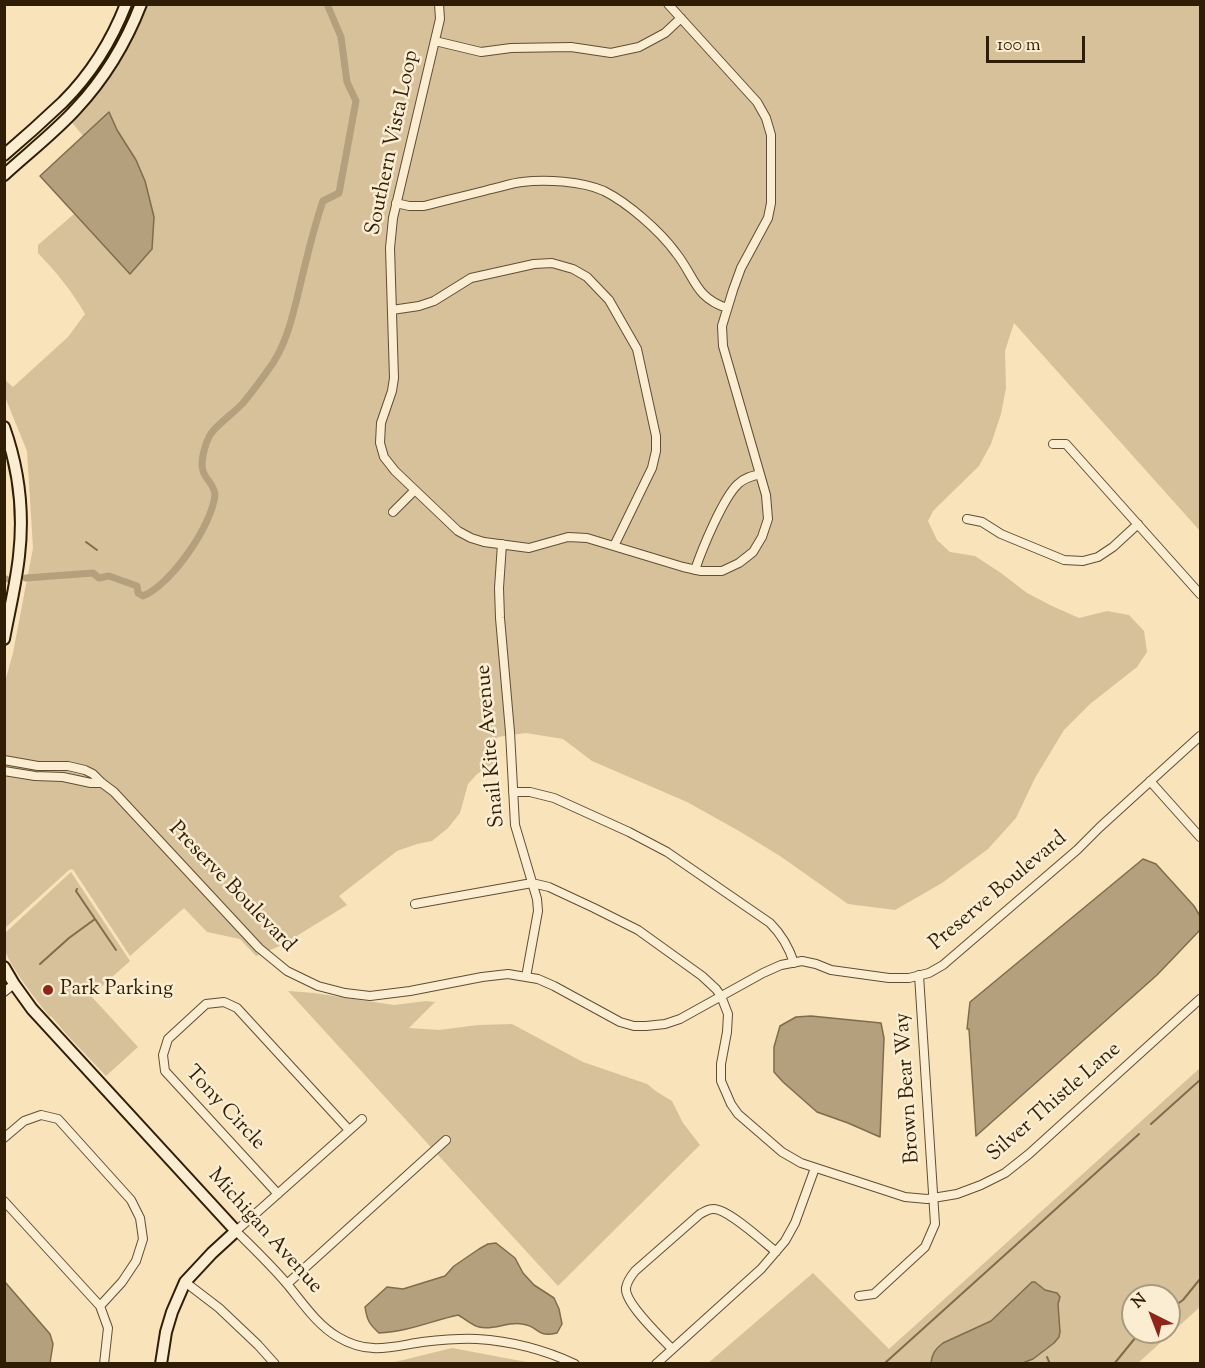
<!DOCTYPE html>
<style>
body{margin:0}
#map{position:relative;width:1205px;height:1368px;overflow:hidden;background:#f8e3ba;font-family:"Sorts Mill Goudy",serif}
canvas{display:block}
.frame{position:absolute;inset:0;border:6px solid #2f1d05;pointer-events:none}
.north{position:absolute;left:1121px;top:1284px;width:60px;height:60px;box-sizing:border-box;background:#faedd2;border:2px solid #a99a80;border-radius:50%;rotate:318deg;font-size:16px;font-weight:700;line-height:24px;text-align:center;color:#2f1d05}
.north::after{content:'';display:block;margin:auto;width:21px;height:27px;background:#8f2418;clip-path:polygon(50% 0,100% 100%,50% 72%,0 100%)}
.scale{position:absolute;left:986px;top:36px;width:99px;height:27px;box-sizing:border-box;border:3px solid #2f1d05;border-top:0;padding-left:8px;font-size:18px;line-height:21px;white-space:nowrap;color:#2f1d05;-webkit-text-stroke:4px #faedd2;paint-order:stroke}
</style>
<div id="map">
<canvas width="1205" height="1368"></canvas>
<div class="frame"></div>
<div class="north">N</div>
<div class="scale">100 m</div>
</div>
<script>
const g = document.querySelector('canvas').getContext('2d');
g.lineJoin = 'round';
function fill(path, color) {
  g.fillStyle = color;
  g.fill(path, 'evenodd');
}
function stroke(path, color, width, dash) {
  g.strokeStyle = color;
  g.lineWidth = width;
  g.lineCap = dash ? 'butt' : 'round';
  g.setLineDash(dash || []);
  g.stroke(path);
}
function drawText(font, color, halo, rows, align = 'center') {
  g.font = font + ' "Sorts Mill Goudy",serif';
  g.lineWidth = 5;
  g.setLineDash([]);
  g.textBaseline = 'middle';
  g.strokeStyle = halo;
  g.fillStyle = color;
  for (const [text, x, y, turn = 0] of rows) {
    g.save();
    g.translate(x, y);
    g.rotate((+turn || 0) * Math.PI / 180);
    g.textAlign = isNaN(turn) ? turn : align;
    if (halo) g.strokeText(text, 0, 0);
    g.fillText(text, 0, 0);
    g.restore();
  }
}
fill(new Path2D(`
 M130,5H137L112,55L90,87L66,113L63,107L115,36L120,32Z
 M145,5H1200V531L1014,323L1005,351L1006,388L1001,414L991,444L979,466L933,511L928,521L937,540L950,552L975,556L1001,573L1027,593L1052,606L1079,618L1107,611L1129,615L1144,631L1147,652L1137,667L1090,704L1064,730L1035,778L1016,818L988,849L942,883L895,910L848,904L780,856L739,831L687,802L592,761L563,739L526,733L497,737L496,761L487,768L477,774L468,784L460,813L448,828L432,841L417,844L397,851L339,896L347,905L282,945L256,956L240,939L207,932L184,908L130,956L74,871L72,869L69,870L5,928V682L13,653L33,548L27,451L5,397L4,379L13,387L68,337L85,314C72,291 56,272 38,253V245L74,214L130,274L152,249L154,217L145,181L136,160L117,130L109,113L83,136L70,120Z
 M71,872L130,961L91,996L138,1047L106,1076L67,1035L51,1016L50,1017C38,1002 8,965 4,947C4,942 5,937 5,933Z
 M288,991L314,993L394,1005L426,1001L435,1002L409,1028L439,1030L478,1025L512,1024L583,1062L647,1084L657,1092L672,1101L683,1123L700,1145L558,1286Z
 M1200,1068V1307L1138,1363L707,1364L813,1273L889,1349ZM1133,1296H1169V1332H1133Z
 M452,1348L532,1363H391Z`), '#d6c19b');
const water = new Path2D(`
 M109,112L117,130L136,160L145,181L154,217L152,249L130,274L40,176Z
 M1143,859L1156,864L1194,906L1200,916V930L1157,975L976,1136L969,1029H967L970,1002Z
 M811,1016L881,1023L884,1038L880,1137L848,1123L817,1112L783,1082L774,1072V1047L780,1026L796,1017Z
 M496,1243L515,1258L523,1273L534,1285L554,1298L559,1309L562,1324L557,1333C535,1338 540,1326 522,1324C508,1321 493,1331 479,1327C473,1326 464,1318 458,1315C431,1321 407,1332 379,1333C369,1324 367,1320 365,1307L387,1287L403,1289L445,1276L454,1266L479,1249L488,1244Z
 M5,1282L50,1334L53,1344L50,1363L6,1364L5,1362Z
 M1032,1282H1035L1045,1290L1057,1293L1060,1297L1058,1304L1060,1332L1059,1337L1054,1343L1033,1359L1020,1364L931,1363C932,1354 935,1349 943,1343L991,1321Z`);
fill(water, '#b4a07c');
stroke(water, '#7f6c4c', 1.5);
stroke(new Path2D(`
 M86,542L97,550
 M95,919L116,950
 M40,964L69,938L95,919L76,891L77,889
 M1151,1124L1200,1080
 M1169,1310L1183,1300L1200,1279
 M1047,1357L1050,1364
 M885,1363L1139,1134
 M1114,1364L1140,1332`), '#7f6c4c', 2);
stroke(new Path2D(`
 M26,578L93,573L99,578L109,576L137,586L138,593L143,596C171,585 212,525 215,495C215,485 205,479 203,471C200,461 205,444 210,435C216,425 234,413 243,403C253,391 264,376 273,363C287,341 293,315 299,290C306,260 313,230 323,201L339,193L356,101L347,82L341,37L327,4
 M4,579H6`), '#b4a07c', 7);
const street = new Path2D(`
 M439,4L440,19L393,218L390,248L394,378L392,391L381,423L380,443L384,457L395,471L458,531L471,538L484,542L529,548L568,537L587,538L683,567L701,571H722L739,563L753,552L762,537L768,519L766,495L723,346L722,326L733,290L741,268L768,218L771,203V135L766,118L757,102L668,4
 M435,41L481,52L511,48L571,47L611,53L639,47L665,33L681,18
 M396,203L409,206H424C447,200 469,195 491,189C501,187 512,183 522,182C545,179 582,181 604,191C628,203 660,231 676,253C695,277 695,298 727,308
 M392,310L419,306L434,301L471,278L534,264L552,263L573,269L587,277L609,300L637,349L656,436V451L652,468L614,546
 M1053,444H1066L1200,594
 M393,512L415,490
 M967,519L982,522L1001,534L1064,560L1083,561L1098,557L1113,547L1138,524
 M502,544L499,588L500,618L510,732L515,825L537,899L538,911L526,977
 M695,570C702,549 723,498 738,484C744,478 752,476 760,474
 M4,760L38,766H68L85,770L93,774L102,783L114,792L259,948L287,971L318,986L345,993L370,996L410,991L482,977L508,974L538,979L554,986L620,1022L634,1026H646L665,1024L680,1019L763,973L781,965L802,961L816,964L831,970L889,978H909L929,973L943,965L1077,850L1100,827L1200,736
 M4,771L35,776L63,777L91,783H102
 M1150,781L1200,837
 M513,792H530L554,798L629,832L667,852L770,923C782,935 789,947 794,963
 M415,904L532,883L549,887L594,908L638,930L702,976L716,989L721,996L728,1014L727,1032L721,1064V1081L731,1104L738,1114L782,1152L801,1163L905,1197L927,1199L957,1194L981,1185L1005,1173L1029,1154L1200,999
 M4,992L14,984
 M362,1119L236,1231C253,1248 271,1265 287,1284C302,1302 317,1325 338,1337C368,1355 390,1347 422,1342C440,1340 460,1338 477,1339C510,1341 545,1350 575,1364
 M4,1138L24,1121L41,1115L58,1119L131,1200L140,1218L143,1239L136,1261L122,1282L100,1306
 M278,1194L165,1071L163,1055L168,1039L206,1004L224,1002L237,1008L349,1130
 M4,1201L100,1306L108,1328L104,1364
 M185,1282L219,1308L258,1345L275,1364
 M287,1284L446,1140
 M859,1296L874,1294L925,1247L935,1224L919,975
 M672,1349C661,1337 624,1303 626,1288C627,1281 631,1276 635,1271L700,1214C704,1212 708,1209 713,1209C727,1208 764,1242 776,1252
 M656,1364L761,1269L785,1241L795,1223L815,1168`);
const secondary = new Path2D(`
 M4,155C24,138 44,120 63,102C90,75 112,40 126,4
 M4,175C28,153 54,133 76,109C104,79 126,43 141,4
 M4,427C19,469 24,513 19,556C16,584 9,612 4,639
 M4,967L14,984L32,1009L236,1231L212,1253L185,1282L172,1312L166,1332L161,1364`);
stroke(street, '#614e32', 10);
stroke(secondary, '#2f1d05', 14);
stroke(street, '#faedd2', 8);
stroke(secondary, '#faedd2', 10);
for (const [x, y, r, color] of [
 [48,990,6,"#8f2418"]
]) {
  const dot = new Path2D();
  dot.arc(x, y, r, 0, 2 * Math.PI);
  g.fillStyle = color;
  g.fill(dot);
  stroke(dot, '#faedd2', 2);
}
drawText('21px', '#2f1d05', '#faedd2', [
 ["Southern Vista Loop",394,143,-78],
 ["Snail Kite Avenue",492,746,-95],
 ["Preserve Boulevard",231,888,46],
 ["Preserve Boulevard",999,892,-40],
 ["Brown Bear Way",909,1088,-94],
 ["Silver Thistle Lane",1055,1103,-41],
 ["Tony Circle",224,1109,47],
 ["Michigan Avenue",264,1232,48]
]);
drawText('21px', '#2f1d05', '#faedd2', [
 ["Park Parking",60,990]
], 'left');
</script>
